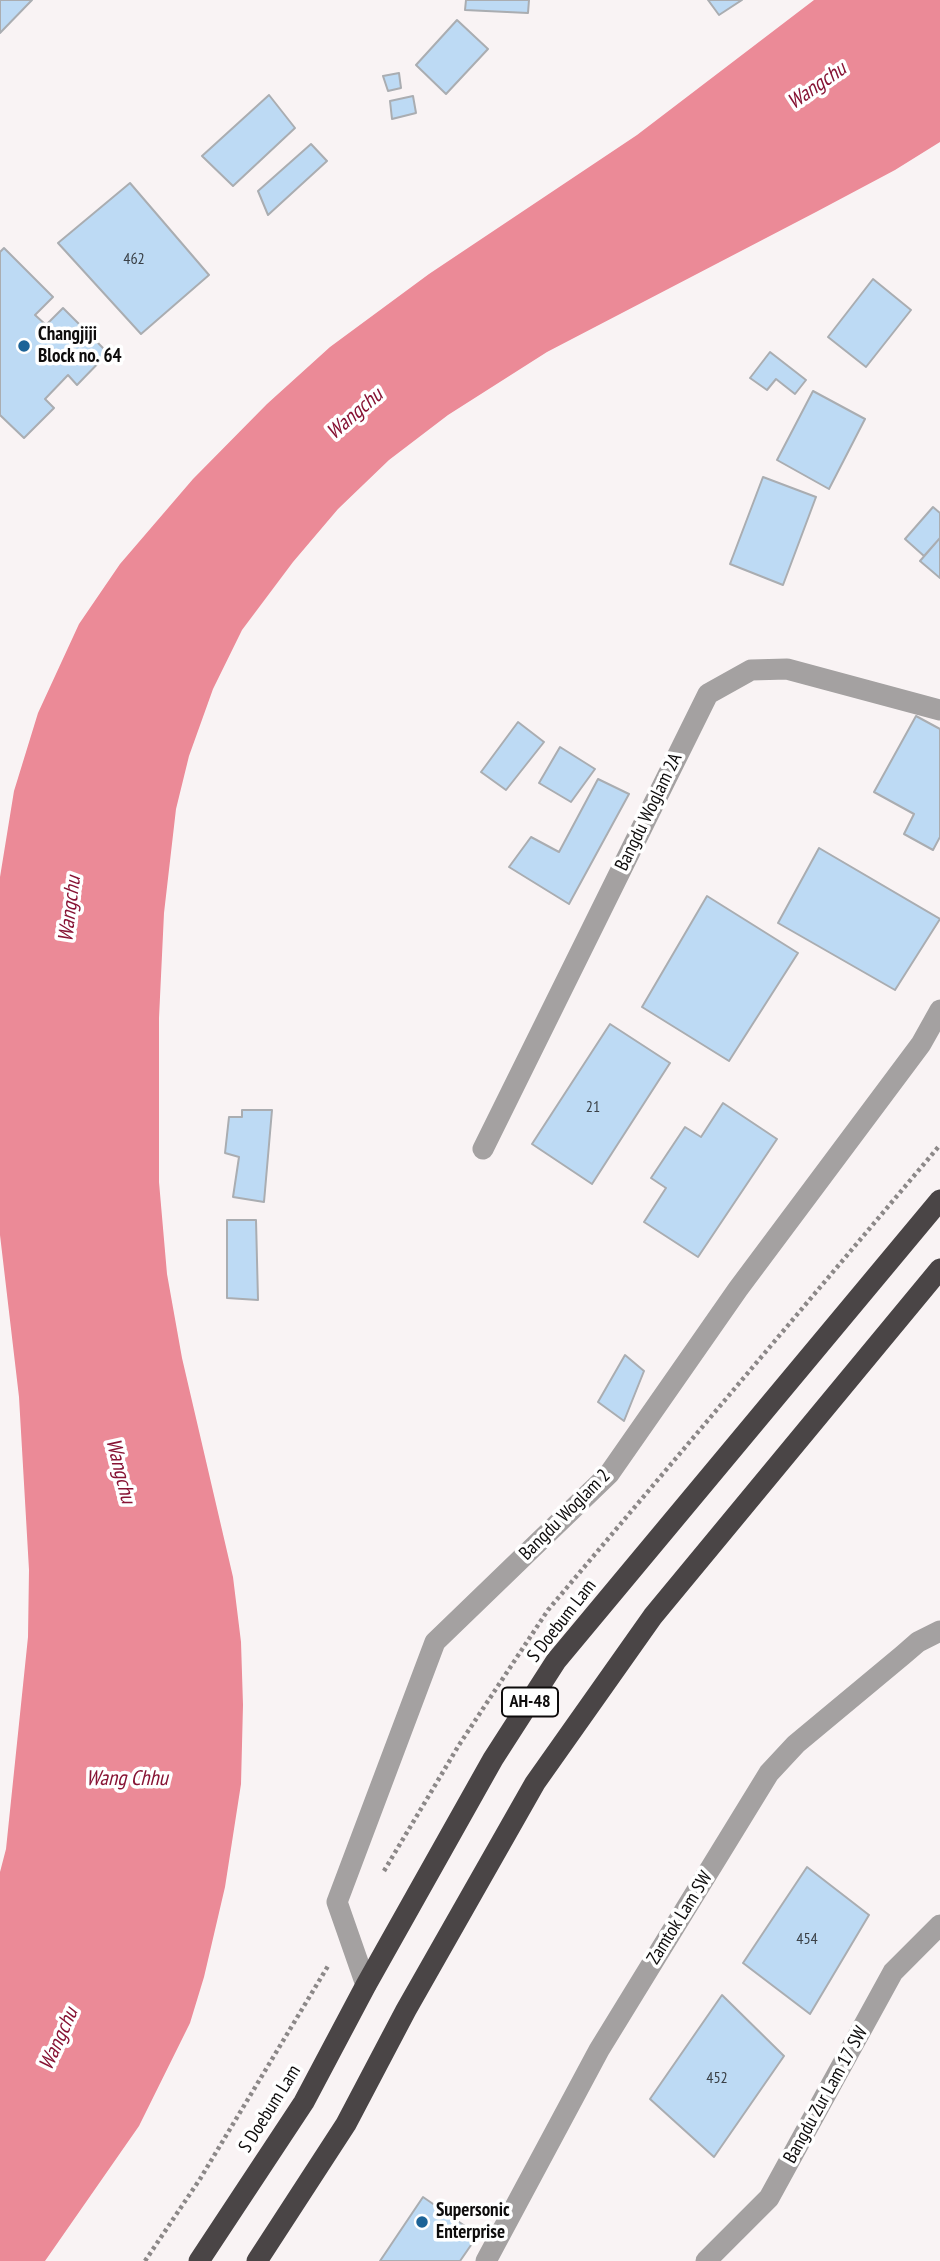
<!DOCTYPE html>
<style>
body{margin:0}
canvas{display:block;background:#f9f3f4}
</style>
<canvas width="940" height="2261"></canvas>
<script>
const g = document.querySelector('canvas').getContext('2d');
g.lineJoin = 'round';
function fill(path, color) {
  g.fillStyle = color;
  g.fill(path, 'evenodd');
}
function stroke(path, color, width, dash) {
  g.strokeStyle = color;
  g.lineWidth = width;
  g.lineCap = dash ? 'butt' : 'round';
  g.setLineDash(dash || []);
  g.stroke(path);
}
function drawText(font, color, halo, rows, align = 'center') {
  g.font = font + ' "PT Sans Narrow",sans-serif';
  g.lineWidth = 7;
  g.setLineDash([]);
  g.textBaseline = 'middle';
  g.strokeStyle = halo;
  g.fillStyle = color;
  for (const [text, x, y, turn = 0] of rows) {
    g.save();
    g.translate(x, y);
    g.rotate((+turn || 0) * Math.PI / 180);
    g.textAlign = isNaN(turn) ? turn : align;
    if (halo) g.strokeText(text, 0, 0);
    g.fillText(text, 0, 0);
    g.restore();
  }
}
fill(new Path2D(`
 M814,0H940V142L895,170L816,212L547,352L448,415L389,460L338,509L293,562L242,630L213,689L189,756L176,809L164,913L159,1018V1182L167,1274L182,1358L233,1577L241,1642L243,1705L241,1784L225,1887L204,1977L190,2023L139,2126L45,2261H0V1872L6,1849L28,1637L29,1570L19,1397L0,1235V877L14,791L38,713L79,624L120,564L193,479L267,404L330,347L429,274L637,135Z`), '#eb8a97');
const building = new Path2D(`
 M0,0H32L0,33Z
 M466,0H529L528,13L465,10Z
 M708,0H742L719,15Z
 M457,20L488,49L446,94L416,65Z
 M399,73L401,88L388,91L383,76Z
 M269,95L295,128L233,186L202,156Z
 M413,96L416,113L392,119L390,101Z
 M311,144L327,161L268,215L258,191Z
 M130,183L209,275L141,334L58,243Z
 M4,248L53,297L35,315L46,325L63,308L108,353L77,385L68,375L45,399L54,408L24,438L0,415V252Z
 M873,279L911,310L866,367L828,337Z
 M770,352L806,380L795,394L776,379L767,390L750,378Z
 M813,391L865,419L829,489L777,460Z
 M763,477L816,497L783,585L730,564Z
 M933,507L940,513V538L924,556L905,539Z
 M940,538V578L920,561Z
 M916,716L940,729V837L933,850L904,834L914,814L874,792Z
 M518,722L544,742L506,790L481,772Z
 M560,747L595,769L571,802L539,783Z
 M598,779L629,794L569,904L509,867L531,837L559,852Z
 M819,848L940,919L895,990L778,923Z
 M707,896L798,953L729,1061L642,1007Z
 M610,1024L670,1063L592,1184L532,1144Z
 M723,1103L777,1139L698,1257L644,1222L666,1188L651,1178L685,1127L701,1137Z
 M242,1110H272L264,1202L233,1197L239,1157L225,1153L229,1117H242Z
 M227,1220H256L258,1300L227,1298Z
 M625,1355L644,1371L624,1421L598,1402Z
 M807,1867L869,1915L810,2014L743,1963Z
 M722,1995L784,2056L714,2157L650,2099Z
 M423,2197L478,2235L460,2261H380Z`);
fill(building, '#bddaf4');
stroke(building, '#aaadb1', 2);
stroke(new Path2D(`
 M384,1871L459,1745L548,1610L940,1145
 M145,2261L200,2179L328,1966`), '#8c8888', 4.5, [3.5, 3.5]);
stroke(new Path2D(`
 M483,1149L708,694L751,670L787,669L940,710
 M366,1985L337,1902L435,1642L609,1474L738,1289L921,1044L940,1010
 M486,2261L599,2050L769,1773L796,1744L903,1655L918,1642L940,1631
 M706,2261L769,2198L893,1972L940,1925`), '#a4a1a1', 21);
stroke(new Path2D(`
 M199,2261L304,2102L366,1985L493,1759L556,1661L940,1200
 M257,2261L346,2124L406,2010L535,1783L653,1616L940,1269`), '#4a4546', 21);
for (const [x, y, r, color] of [
 [24,346,7,"#1c6397"],
 [422,2222,7,"#1c6397"]
]) {
  const dot = new Path2D();
  dot.arc(x, y, r, 0, 2 * Math.PI);
  g.fillStyle = color;
  g.fill(dot);
  stroke(dot, '#fff', 2.5);
}
drawText('16px', '#3a4046', null, [
 ["462",134,259],
 ["21",593,1107],
 ["454",807,1939],
 ["452",717,2078]
]);
for (const [x, y, w] of [
 [530,1702,56]
]) {
  const box = new Path2D();
  box.roundRect(x - w / 2, y - 14.5, w, 29, 5);
  g.fillStyle = '#fff';
  g.fill(box);
  stroke(box, '#0e0c0c', 2);
}
drawText('bold 18px', '#0e0c0c', null, [
 ["AH-48",530,1702]
]);
drawText('bold 19px', '#0e0c0c', '#fff', [
 ["Changjiji",38,335],
 ["Block no. 64",38,357],
 ["Supersonic",436,2211],
 ["Enterprise",436,2233]
], 'left');
drawText('19px', '#0e0c0c', '#fff', [
 ["Bangdu Woglam 2A",649,812,-64],
 ["Bangdu Woglam 2",565,1515,-45],
 ["S Doebum Lam",562,1621,-52],
 ["Zamtok Lam SW",680,1918,-58],
 ["Bangdu Zur Lam 17 SW",826,2095,-61],
 ["S Doebum Lam",270,2109,-58]
]);
drawText('italic 21px', '#871334', '#fff', [
 ["Wangchu",817,86,-35],
 ["Wangchu",355,414,-41],
 ["Wangchu",70,909,-83],
 ["Wangchu",120,1471,76],
 ["Wang Chhu",127,1779],
 ["Wangchu",59,2039,-66]
]);
</script>
